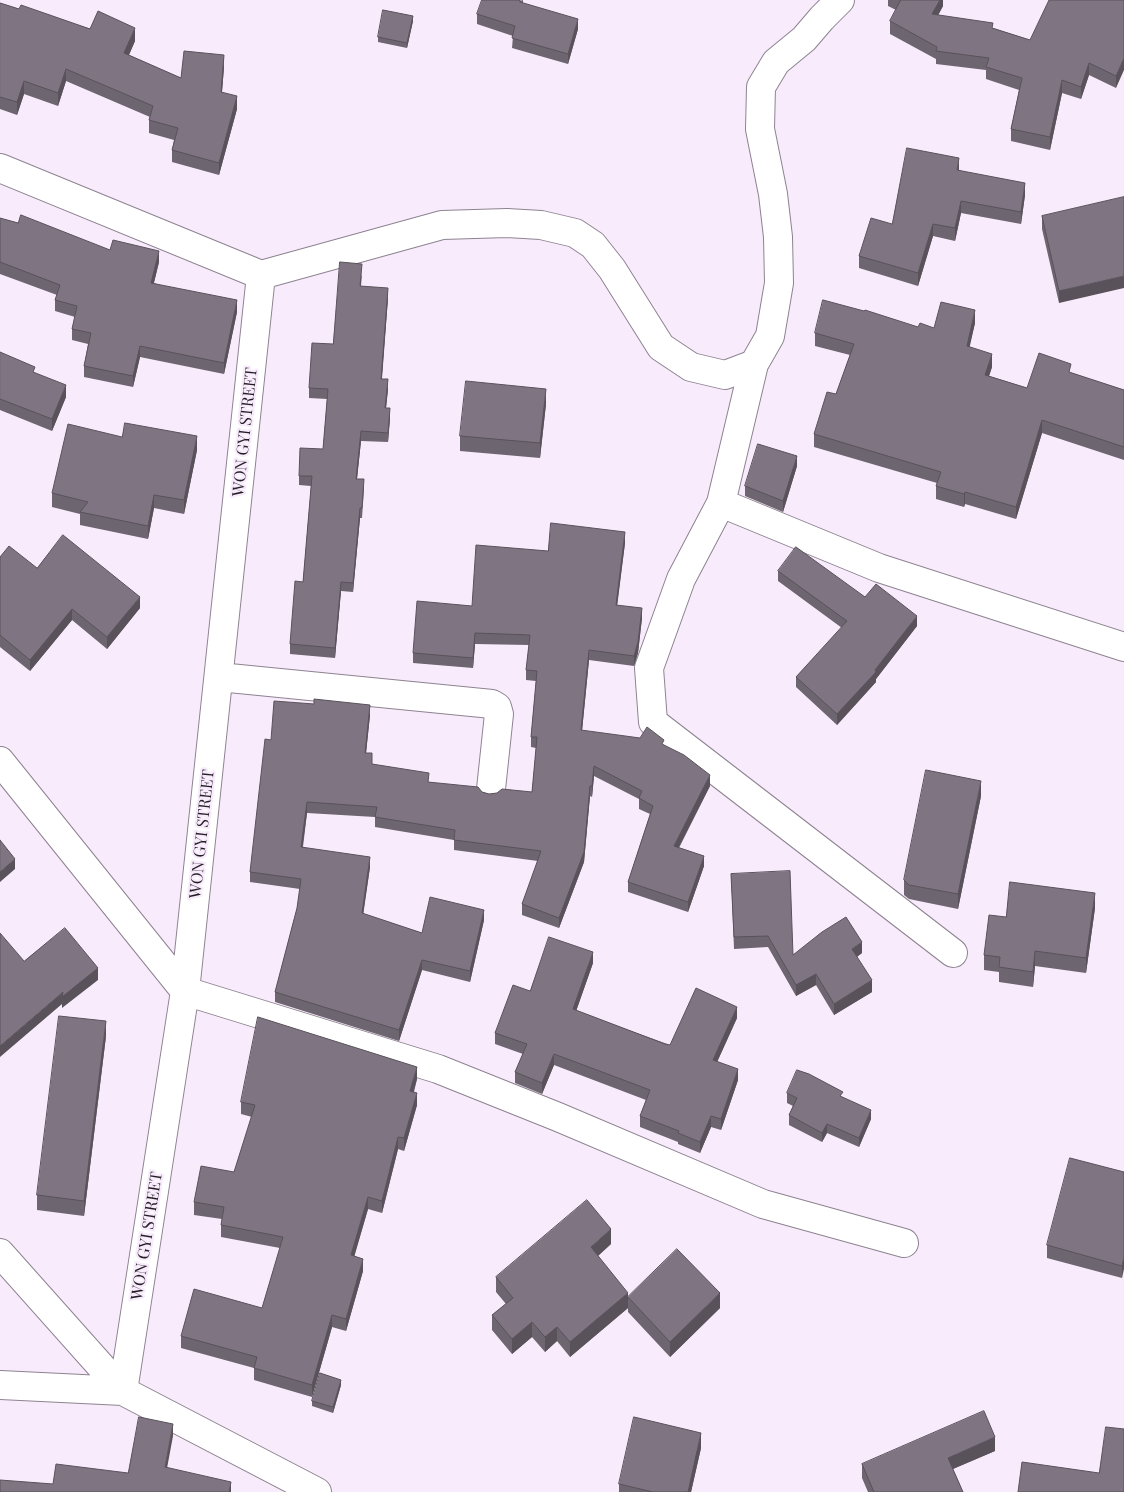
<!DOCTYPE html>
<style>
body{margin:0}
canvas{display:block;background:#f8ecfc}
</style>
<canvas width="1124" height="1492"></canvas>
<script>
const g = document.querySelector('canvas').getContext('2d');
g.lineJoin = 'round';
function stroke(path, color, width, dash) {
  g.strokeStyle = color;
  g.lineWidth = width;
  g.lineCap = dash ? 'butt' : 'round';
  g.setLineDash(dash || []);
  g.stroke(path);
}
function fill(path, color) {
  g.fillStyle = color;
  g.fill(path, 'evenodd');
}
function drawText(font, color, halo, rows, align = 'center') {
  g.font = font + ' "Playfair Display",serif';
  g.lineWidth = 4.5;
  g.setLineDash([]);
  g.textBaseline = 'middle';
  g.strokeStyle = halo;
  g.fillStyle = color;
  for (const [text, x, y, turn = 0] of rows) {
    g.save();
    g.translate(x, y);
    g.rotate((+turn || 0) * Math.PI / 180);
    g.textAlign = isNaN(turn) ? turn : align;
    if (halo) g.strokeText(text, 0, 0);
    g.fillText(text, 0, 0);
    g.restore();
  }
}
const minor = new Path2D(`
 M840,0L822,18L804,39L776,62L761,87L760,129L773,194L778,237L779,283L770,336L754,364L721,503L681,579L649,668L653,722L953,953
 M0,168L261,275L442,225L507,223L541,225L575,233L593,245L612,269L661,347L691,367L725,375L754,364
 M721,503L879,568L1124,647
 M219,677L492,704L497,707L499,714L491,789
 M0,761L185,991L438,1069L558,1117L763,1204L904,1243
 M0,1253L123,1391L317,1492
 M0,1385L123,1391
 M123,1391L185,991L261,275`);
stroke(minor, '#8e8391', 30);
stroke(minor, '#fff', 28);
fill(new Path2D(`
 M523,0V3L578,29L568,64L512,48L513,36L477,24V14Z
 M888,0H943V6L938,15L993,28L1030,40L1124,0L1116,88L1089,75L1081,99L1062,93L1050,150L1011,141V129L1019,90L986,79V70L936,64V59L890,34V21L896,10L888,6Z
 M0,3L19,9L135,41L129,55L181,78L224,67L222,92L237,109L219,175L172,162V150L174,140L149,133V120L150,117L66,81L58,106L24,94L17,115L0,109Z
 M413,21L407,48L378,42V37Z
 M959,170L1025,195L1021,224L961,213L955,241L933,236L918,286L859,268V256L892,224Z
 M1124,197L1059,303L1042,229V216Z
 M0,218L18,223L110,250L159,262L154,283L237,312L224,374L140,357L133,387L84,377V366L88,344L72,340V329L75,317L55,311V300L57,295L0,274Z
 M362,274L361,286L388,298L382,379L388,389L386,408L390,418L388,442L361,441L357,479L364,489L362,518H360L353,592L341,591L335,658L290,654V644L303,582L311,486L299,485V476L323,449L327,399L309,398V388L333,344Z
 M975,323L969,347L992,367L989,376L1027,388L1071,373L1124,390V460L1042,433L1016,519L965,504L964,507L936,499V486L937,483L814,447V434L836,394L850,355L815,346V333L918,327L934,328Z
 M0,352L35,373L66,397L52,431L0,410Z
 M546,404L540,458L460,451V436Z
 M122,437L197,450L184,514L154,508L148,539L80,525V514L52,507V493Z
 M797,466L783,512L745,496V486Z
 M625,543L617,605L642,618L638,653L634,666L589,660L582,731L664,745L710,786L679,848L704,866L688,912L628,892V882L650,814L639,809V799L594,776L592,797L590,796L584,862L559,928L522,915V904L538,861L454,850V840L375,827V817L307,813L303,847L370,867L363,914L422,933L484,920L470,982L422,970L399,1041L275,1002V992L297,908L300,889L250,882V872L271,740L314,704L370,715L366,753L372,764L429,782L482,792L489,794L532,792L536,748L531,747V737L536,681L526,680V670L529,645L475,644L473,668L413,663V653L472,606L548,551Z
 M0,557L37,568L140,608L107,649L72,620L30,671L0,647Z
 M778,571L865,597L917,626L876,679V682L837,725L796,687V677L842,628L778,581Z
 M981,796L958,909L909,899L904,895V880Z
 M731,874L793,955L862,953L857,957L872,992L834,1015L816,985L796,996L768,947L734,949Z
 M1095,908L1086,973L1035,966L1033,987L999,982V972L984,970V955L1006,917Z
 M593,963L576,1011L670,1045L737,1018L717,1062L738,1080L721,1130L711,1127L700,1153L678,1144V1142L640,1127V1116L646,1100L554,1065L542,1094L515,1083V1072L523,1054L495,1044V1033L530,991Z
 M106,1036L84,1216L37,1210V1195Z
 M417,1079L414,1092L417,1105L404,1151L398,1149L382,1213L368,1209L354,1256L363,1271L346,1331L332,1327L312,1397L254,1380V1368L181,1348V1336L262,1308L280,1248L221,1237V1225L222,1219L194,1215V1202L234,1172L252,1117L241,1114V1102Z
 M787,1093L843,1097L871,1119L859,1147L827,1133L822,1142L789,1125V1115L793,1106L787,1103Z
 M1124,1172L1122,1278L1047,1258V1245Z
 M611,1244L598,1256L628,1297L720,1308L670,1357L628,1312V1308L570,1357L557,1341L545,1352L532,1337L512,1354L492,1330V1315L506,1304L496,1292V1277Z
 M341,1385L333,1413L312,1406V1401Z
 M701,1448L691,1492H619V1484Z
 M995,1451L953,1469L963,1492H868L862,1478V1464Z`), '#6d6570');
fill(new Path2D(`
 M940,0H943V6L932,27V14Z
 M413,16V21L407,48V43Z
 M578,19V29L568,64V54Z
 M135,28V41L124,66V53Z
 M224,55V67L221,104V92Z
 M1124,58V70L1116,88V76Z
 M1089,63V75L1081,99V87Z
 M66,69V81L58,106V93Z
 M1062,80V93L1050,150V137Z
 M24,81V94L17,115V102Z
 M237,96V109L219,175V163Z
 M959,158V171L957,170Z
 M1025,183V195L1021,224V212Z
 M961,201V213L955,241V228Z
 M933,224V236L918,286V273Z
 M159,251V262L151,294V283Z
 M1124,276V288L1059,303V291Z
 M388,288V298L381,388V379Z
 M237,300V312L224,374V363Z
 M975,310V323L967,359V346Z
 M140,346V357L133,387V376Z
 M992,354V367L985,388V375Z
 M388,379V389L385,418V408Z
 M66,385V397L52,431V419Z
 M546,389V404L540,458V443Z
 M390,408V418L388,442V433Z
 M1042,420V433L1016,519V507Z
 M361,431V441L356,488V479Z
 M197,436V450L184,514V500Z
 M797,456V466L783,512V501Z
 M965,492V504L964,507V494Z
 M154,495V508L148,539V526Z
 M360,508V518L353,592V583Z
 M625,532V543L616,615V605Z
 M341,582V591L335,658V648Z
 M140,597V608L107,649V637Z
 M642,608V618L638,653L634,666V656Z
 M72,609V620L30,671V660Z
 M917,616V626L876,679V682L837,725V714L875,670Z
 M475,633V644L473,668V658Z
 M589,650V660L581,741V730Z
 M370,705V715L365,763V753Z
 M594,766V776L592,797V786Z
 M710,775V786L674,856V846Z
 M981,781V796L958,909V894Z
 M590,786V796L584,862L559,928V918Z
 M307,802V813L301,857V847Z
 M704,856V866L688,912V902Z
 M370,857V867L362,923V913Z
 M15,859V869L0,882V872Z
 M1095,893V908L1086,973V958Z
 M484,910V920L470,982V971Z
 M862,942V953L852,960V949Z
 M1035,951V966L1033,987V972Z
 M593,952V963L573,1020V1009Z
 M422,960V970L399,1041V1030Z
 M98,968V980L62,1008V1004L0,1057V1046L63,992Z
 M816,974V985L796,996V985Z
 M872,980V992L834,1015V1004Z
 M737,1007V1018L713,1071V1060Z
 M106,1021V1036L84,1216V1201Z
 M554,1054V1065L542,1094V1083Z
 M417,1067V1079L410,1103V1091Z
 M738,1069V1080L721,1130V1119Z
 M417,1093V1105L404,1151V1138Z
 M871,1110V1119L859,1147V1138Z
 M711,1116V1127L700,1153V1142Z
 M827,1124V1133L822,1142V1133Z
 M398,1137V1149L382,1213V1201Z
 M368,1197V1209L351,1268V1255Z
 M611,1229V1244L591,1262V1247Z
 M1124,1257V1269L1122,1278V1266Z
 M363,1259V1271L346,1331V1319Z
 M628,1293V1308L570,1357V1342Z
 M720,1293V1308L670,1357V1342Z
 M332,1315V1327L312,1397V1385Z
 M532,1322V1337L512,1354V1339Z
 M557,1327V1341L545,1352V1337Z
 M341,1380V1385L333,1413V1407Z
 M173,1424V1436L165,1479V1467Z
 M701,1433V1448L691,1492H688Z
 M995,1437V1451L948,1471V1458Z
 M231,1482V1492H229Z`), '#59525b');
const building = new Path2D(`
 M482,0H520V2L578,19L568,54L512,38L515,26L477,14Z
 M901,0H940L932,14L993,23L992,28L1030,40L1049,0H1124V58L1116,76L1089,63L1081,87L1062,80L1050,137L1011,129L1022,78L986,67L989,58L936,51L937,47L890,21Z
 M0,3L19,9L21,5L90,29L98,11L135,28L124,53L181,78L184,51L224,55L221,92L237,96L219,163L172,150L178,128L149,120L153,106L66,69L58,93L24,81L17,102L0,97Z
 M383,10L413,16L407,43L378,37Z
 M907,148L959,158L957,170L1025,183L1021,212L961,201L955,228L933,224L918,273L859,256L871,218L892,224Z
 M1124,197V276L1059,291L1042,216Z
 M21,215L110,250L113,240L159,251L151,283L237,300L224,363L140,346L133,376L84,366L91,333L72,329L77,306L55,300L60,285L0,262V218L18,223Z
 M340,262L362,264L360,286L388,288L381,379H388L385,408H390L388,433L361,431L356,479H364L362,508H360L353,583L341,582L335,648L290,644L295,581L303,582L312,476H299L300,448L323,449L328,389L309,388L312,343L333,344Z
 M823,300L864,311L865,310L918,327L920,323L934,328L941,302L975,310L967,346L992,354L985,375L1027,388L1039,353L1071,364L1069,372L1124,390V447L1042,420L1016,507L965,492L964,494L936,486L941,472L814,434L827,392L836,394L854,344L815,333Z
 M0,352L35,367L33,372L66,385L52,419L0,399Z
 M466,381L546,389L540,443L460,436Z
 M125,423L197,436L184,500L154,495L148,526L80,512L88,502L52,493L68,424L122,437Z
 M758,444L797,456L783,501L745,486Z
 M551,523L625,532L616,605L642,608L638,642L634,656L589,650L581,730L640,738L647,727L664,740L662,744L684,755L710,775L674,846L704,856L688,902L628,882L653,806L639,798L642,791L594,766L592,786H590L584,852L559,918L522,904L541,851L454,840L455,830L375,817L377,807L307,802L301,847L370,857L362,913L422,933L430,897L484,910L470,971L422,960L399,1030L275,992L297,908L301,879L250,872L265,739L271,740L274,701L314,704V699L370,705L365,753H372V764L429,773L428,782L478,787L482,792L489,794L497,793L502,789L532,792L537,737H531L537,671L526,670L530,635L475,633L473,658L413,653L417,601L472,606L476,545L548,551Z
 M63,535L140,597L107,637L72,609L30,660L0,635V557L9,546L37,568Z
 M796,547L865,597L876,584L917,616L875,670L876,672L837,714L796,677L847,621L778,571Z
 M926,770L981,781L958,894L909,885L904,880Z
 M0,840L15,859L0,872Z
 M790,871L793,955L822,932L846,917L862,942L852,949L872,980L834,1004L816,974L796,985L768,936L734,937L731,874Z
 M1010,882L1095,893L1086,958L1035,951L1033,972L999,967L1000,957L984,955L989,915L1006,917Z
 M65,928L98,968L62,997L63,992L0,1046V933L24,961Z
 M549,937L593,952L573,1009L665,1044L670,1045L696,988L737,1007L713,1060L738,1069L721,1119L711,1116L700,1142L678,1133L679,1131L640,1116L650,1090L554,1054L542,1083L515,1072L527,1044L495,1033L513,985L530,991Z
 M59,1016L106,1021L84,1201L37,1195Z
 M258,1017L417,1067L410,1091L417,1093L404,1138L398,1137L382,1201L368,1197L351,1255L363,1259L346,1319L332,1315L312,1385L254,1368L257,1357L181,1336L194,1289L262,1308L283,1237L221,1225L224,1207L194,1202L201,1166L234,1172L255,1105L241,1102Z
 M797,1070L809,1074L843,1092L840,1096L871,1110L859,1138L827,1124L822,1133L789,1115L797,1098L787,1093Z
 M1070,1158L1124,1172V1257L1122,1266L1047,1245Z
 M587,1200L611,1229L591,1247L628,1293L570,1342L557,1327L545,1337L532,1322L512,1339L492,1315L513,1298L496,1277Z
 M677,1249L720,1293L670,1342L628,1297Z
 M320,1373L341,1380L333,1407L312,1401Z
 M984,1411L995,1437L948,1458L963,1492H874L862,1464Z
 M139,1417L173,1424L165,1467L231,1482L229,1492H0V1480L53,1484L56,1464L128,1473Z
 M634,1417L701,1433L688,1492H653L619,1484Z
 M1106,1427L1124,1429V1492H1018L1022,1462L1099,1473Z`);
fill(building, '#7f7582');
stroke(building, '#59525b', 1);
drawText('16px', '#221e23', '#f8ecfc', [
 ["WON GYI STREET",245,432,-84],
 ["WON GYI STREET",202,834,-84],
 ["WON GYI STREET",147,1236,-81]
]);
</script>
